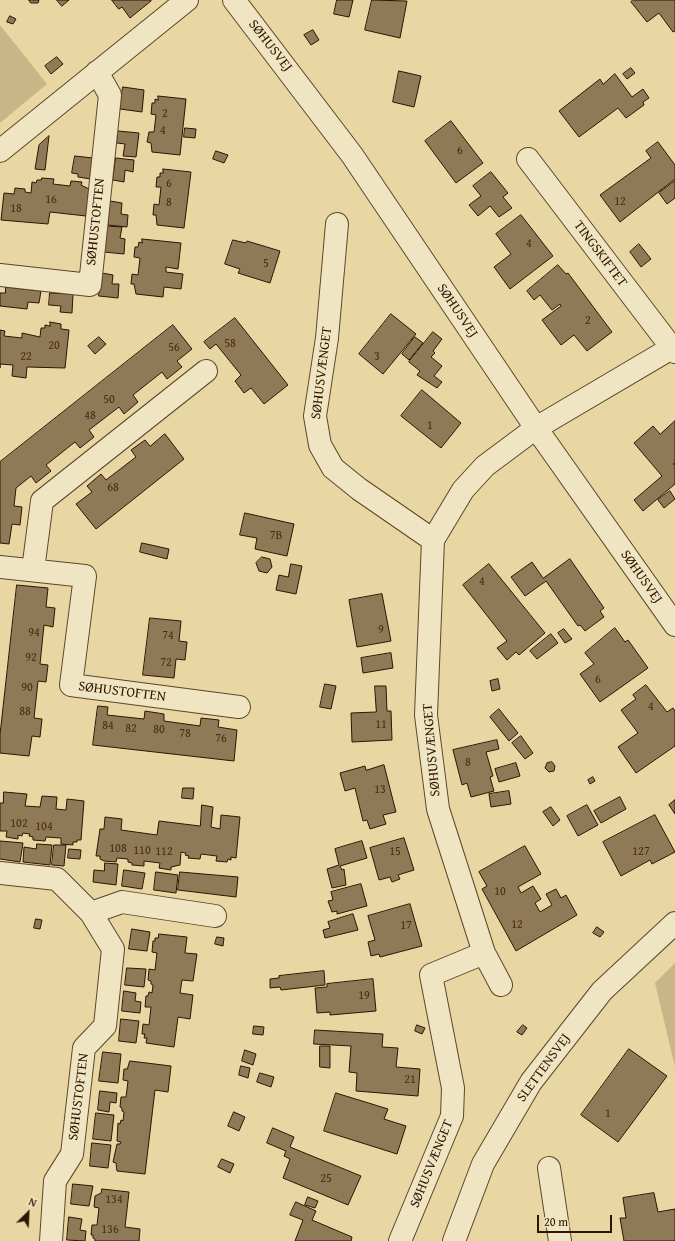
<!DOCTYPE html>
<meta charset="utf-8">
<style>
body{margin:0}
#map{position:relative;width:675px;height:1241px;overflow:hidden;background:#e8d7a3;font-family:"Gentium Book Plus",serif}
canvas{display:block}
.north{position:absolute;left:8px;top:1193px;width:40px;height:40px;-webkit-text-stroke:3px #f0e5c3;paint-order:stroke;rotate:24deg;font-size:11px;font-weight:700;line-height:16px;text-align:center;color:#2f1403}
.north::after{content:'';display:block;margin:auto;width:14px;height:18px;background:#2f1403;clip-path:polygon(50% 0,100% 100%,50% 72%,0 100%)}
.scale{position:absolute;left:537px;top:1215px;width:75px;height:18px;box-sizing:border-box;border:2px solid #2f1403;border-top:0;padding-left:5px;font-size:12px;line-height:14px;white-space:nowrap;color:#2f1403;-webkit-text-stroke:3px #f0e5c3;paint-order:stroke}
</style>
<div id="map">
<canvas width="675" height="1241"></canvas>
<div class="north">N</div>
<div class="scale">20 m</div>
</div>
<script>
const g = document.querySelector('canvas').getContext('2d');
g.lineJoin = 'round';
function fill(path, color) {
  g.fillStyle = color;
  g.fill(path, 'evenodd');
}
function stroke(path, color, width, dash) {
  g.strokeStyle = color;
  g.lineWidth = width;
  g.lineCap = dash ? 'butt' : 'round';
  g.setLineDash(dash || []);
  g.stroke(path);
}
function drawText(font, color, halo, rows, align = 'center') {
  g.font = font + ' "Gentium Book Plus",serif';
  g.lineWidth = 3.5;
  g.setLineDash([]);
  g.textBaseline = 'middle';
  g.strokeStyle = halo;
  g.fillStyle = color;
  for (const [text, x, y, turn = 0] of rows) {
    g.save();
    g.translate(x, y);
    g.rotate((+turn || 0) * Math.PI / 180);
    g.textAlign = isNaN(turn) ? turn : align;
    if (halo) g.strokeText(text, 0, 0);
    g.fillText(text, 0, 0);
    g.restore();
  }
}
fill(new Path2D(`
 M0,25L47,84L0,123Z
 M675,963V1067L655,983Z`), '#c9b688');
const building = new Path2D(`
 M29,0H39L38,3H31Z
 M57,0H69L62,6Z
 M112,0H151V1L130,18L122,7L119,9Z
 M337,0H353L349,17L334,14Z
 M372,0L407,1L400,38L365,30Z
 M633,0H675V31L673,32L659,13L647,22L631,2Z
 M10,16L16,19L13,24L7,22Z
 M313,30L319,40L311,45L304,35Z
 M57,57L63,64L51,74L45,66Z
 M631,68L635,73L627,79L623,74Z
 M399,71L421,76L414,107L393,102Z
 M615,74L632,97L643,89L649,98L643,102L644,105L626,118L618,108L579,137L559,111L600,79L603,84Z
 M123,87L144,90L142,112L120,109Z
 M158,96L186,99L180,155L152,152L151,143L147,142L149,132H154L156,115L151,114L152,103H155V99L158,100Z
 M451,121L483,163L456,183L425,141Z
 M185,128L196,129L195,138L184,137Z
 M118,131L139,133L136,157L123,156L125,144L117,143Z
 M49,136L45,170L35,169L39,145Z
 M658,142L675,165V179L620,222L600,195L651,158L646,151Z
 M216,151L228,155L224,163L213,159Z
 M75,156L93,158L91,179L78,177V174L72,173Z
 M116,158L134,160L133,172L125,170L124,182L113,180Z
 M163,169L191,172L184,228L157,225L156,215H153L154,204L159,205L161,187H156L157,177H160V173H163Z
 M491,172L508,193L503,197L512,208L499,217L490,206L478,216L469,205L481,196L473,186Z
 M42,178L54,179L53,184L70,186L71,181L82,182L81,185L89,189L86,216L50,212L48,224L1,220L4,193L14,194L15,188L25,189V192L31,193L32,182L36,183L37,180H41Z
 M675,181V198L667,204L659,193Z
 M110,201L122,203L121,214L128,215L127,227L108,225Z
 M521,215L553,256L510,289L494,267L511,254L496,234Z
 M107,226L122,227L120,238L125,239L124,254L104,252Z
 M142,239L181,243L178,269L166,267V272L183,274L181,289L164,287L163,297L136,294L134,284H131L132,274L138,275L140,258L134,257L135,247H138L139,242L142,243Z
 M233,240L246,243L247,241L280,251L270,283L238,273L240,269L225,264Z
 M639,244L651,259L641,267L630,252Z
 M558,265L566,274L568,273L612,332L587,351L574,335L561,345L542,320L561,306L560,304L552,310L540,295L534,300L527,291Z
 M102,273L113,275L112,284H119L118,298L99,296Z
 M6,287L41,291L39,303L28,302L27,309L0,306V293H5Z
 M50,293L73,294L72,313L60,312L61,306L49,305Z
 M391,314L416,334L383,374L359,354Z
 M235,318L288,385L264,404L251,388L244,393L235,381L241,375L216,344L210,349L204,342Z
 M50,322L61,324V329L69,330L65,368L27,367L26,378L12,376L13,365L0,364V368V330L5,331L4,336L22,338V333L40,337L41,328H45V325L50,326Z
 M173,325L192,349L177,361L182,367L167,379L162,372L133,395L138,402L124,414L119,407L89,430L94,437L80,448L75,442L46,465L51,471L36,483L31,476L16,488L14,506L22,507L20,525L12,524L9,544L0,543V462Z
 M433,332L442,339L433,351L435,353L431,357L442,366L434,376L442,382L437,388L417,375L420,371L409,362Z
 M99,337L106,344L95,354L88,346Z
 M415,337L423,343L409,360L402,354Z
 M422,390L461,423L441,448L401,416Z
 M675,421V463L673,464L675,465V484L643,511L634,500L662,476L634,443L653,426L660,434Z
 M165,434L184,459L96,529L76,504L92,492L87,486L101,474L106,480L136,457L131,450L145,440L150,446Z
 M670,491L675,499L664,508L658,500Z
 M245,513L294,524L287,556L255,549L257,538L240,535Z
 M142,543L169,549L167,559L140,552Z
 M262,557L270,559L272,567L267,573L259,571L256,563Z
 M570,559L604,608L600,611L604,617L585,631L580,625L578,626L546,581L525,596L511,577L532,562L543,578Z
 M291,564L302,566L296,594L276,590L279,575L288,577Z
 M489,564L545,633L519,655L516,652L507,660L497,648L507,641L463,585Z
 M17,585L48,588L46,607L55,608L53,627L44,625L40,664L48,665L46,682L38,681L34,718L42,719L40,737L32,736L29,756L0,753V735Z
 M382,594L391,641L357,647L349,600Z
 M150,618L181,621L179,641L187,642L185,660L176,659L174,678L143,675Z
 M615,628L625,642L628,640L648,668L600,702L580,674L594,664L585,653Z
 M564,629L572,639L565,643L558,633Z
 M551,634L558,643L537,659L530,651Z
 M391,653L393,668L363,673L361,658Z
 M498,679L500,689L492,691L490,681Z
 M325,684L336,686L331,709L320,707Z
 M646,685L667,712L673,708L675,711V746L636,773L618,747L638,733L621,710L636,699L633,695Z
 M375,686H386L387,711H391L392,740L352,742L351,713L376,712Z
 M98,706L108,707L107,715L144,719L145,711L164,714V721L200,726L201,718L219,720L218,727L237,730L234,761L93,745Z
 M499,709L518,733L509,741L490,717Z
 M521,736L533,753L525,759L512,743Z
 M497,740L499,749L486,752L493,776L490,777L494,791L471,797L467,783L462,785L453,750Z
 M552,762L555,766L554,771L549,772L545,768L547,763Z
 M516,763L520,776L499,782L495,769Z
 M384,765L396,812L383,815L386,824L370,829L367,820L363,821L355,788L345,791L340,773L365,766L366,770Z
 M593,777L595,781L590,784L588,780Z
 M183,788H194L193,799L182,798Z
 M509,791L511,804L491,807L489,794Z
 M4,792L27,794L25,806L40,807L42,796L57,797L56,809L66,810L67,799L84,801L81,840H77V842H73V845L61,844V838L46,837L45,841L33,840V837L29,836L30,834L23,833L22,836L18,835V839L6,837L7,831H0V803H3Z
 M620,797L626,809L601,823L594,811Z
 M675,800V814L669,805Z
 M202,805L213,807L211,827L220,829L221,815L240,817L236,858L231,857V860L228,859L227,862L216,861L217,856L201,854L200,859L188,858L189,856L185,855L186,853L181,852L180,865L171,867V870L159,868L160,863L144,861V866L132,865V863L128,862V859L117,858L116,862L104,861L100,859V856H96L100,829H104L105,817L122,819L121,830L157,835L159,821L200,826Z
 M587,805L598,825L578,836L567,816Z
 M551,807L560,820L553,826L543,812Z
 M655,815L675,852L652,864L650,860L621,876L603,842Z
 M404,838L414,870L398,875L400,879L392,882L390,877L379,880L370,848Z
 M0,841L23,843L20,862L0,859Z
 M362,841L367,858L340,866L342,870L344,869L346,885L332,888L327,869L339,865L335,849Z
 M37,844L52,845L50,865L23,862L24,847L36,849Z
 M54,845H66L64,866L52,865Z
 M525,846L541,874L518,887L521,893L533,886L541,899L535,903L540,912L552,905L546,894L556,889L561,898L566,895L577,915L516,951L482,889L487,886L479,872Z
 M69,849L81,850L80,859L68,858Z
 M105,863L118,864L116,885L93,882L94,870L104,871Z
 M124,870L145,873L142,889L122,886Z
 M156,872L178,875L176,893L154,890Z
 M180,872L238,877L236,897L178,890Z
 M361,884L367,906L337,914V911L332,912L328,901L333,900L331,892Z
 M410,904L422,946L380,957L379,954L371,956L368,942L375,940L368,916Z
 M353,914L358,930L325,938L323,930L330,928L328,922Z
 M36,919L42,920L40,929L34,928Z
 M597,927L604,932L600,937L593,933Z
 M132,929L150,932L147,951L129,949Z
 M159,934L187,937L185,953L197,954L193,981L182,980L180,993L193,995L190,1019L178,1017L174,1047L146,1043L147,1038H144L145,1034H142L143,1024L149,1025L151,1007H145L146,996H148L149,992L152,993L153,985L151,984V981L148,980L149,969L155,970L157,953L152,952L153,941H155V938H158Z
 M217,937L224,938L223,946L215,944Z
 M127,968L146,969L144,987L125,985Z
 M324,971L325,985L281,990L280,987L270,988V979L279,978V976Z
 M373,979L376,1011L330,1015V1012L317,1013L315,988L327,987V984Z
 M124,991L136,993L135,1001L141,1002L140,1013L122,1011Z
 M121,1019L139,1021L136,1043L119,1041Z
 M417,1025L425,1028L422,1034L415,1031Z
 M523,1025L527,1028L522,1035L517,1032Z
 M254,1026L264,1027L263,1035L253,1034Z
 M315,1030L383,1034L382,1047L398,1048L396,1067L420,1069L418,1096L356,1091L357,1073L349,1072L351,1046L314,1044Z
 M320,1046H330V1068L320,1067Z
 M629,1049L667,1076L618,1142L581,1115Z
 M245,1050L256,1054L253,1065L242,1061Z
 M103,1052L121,1054L118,1083L99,1081Z
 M130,1061L171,1066L168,1092L155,1090L145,1174L117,1171L116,1163L113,1162L117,1144H120L121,1142L117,1141L118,1123L120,1124L121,1120L123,1121L124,1112L122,1111V1108L120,1107L121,1097H126L128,1081L123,1080L124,1069H127Z
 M241,1066L250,1068L248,1078L239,1075Z
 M260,1073L274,1077L271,1087L257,1082Z
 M100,1091L117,1093L116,1103L110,1102L109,1112L98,1110Z
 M336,1093L388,1109L384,1119L406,1126L397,1154L324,1131Z
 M234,1112L245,1117L239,1131L228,1126Z
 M96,1113L114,1115L111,1141L93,1139Z
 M273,1128L294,1137L290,1147L361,1176L348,1205L283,1178L290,1159L284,1156L286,1151L267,1143Z
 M92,1143L111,1145L108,1168L90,1166Z
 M222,1159L234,1164L230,1173L218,1167Z
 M73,1184L93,1186L89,1206L71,1204Z
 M102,1189L129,1192L125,1227L140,1229L139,1241H95V1239L93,1238V1235H91L92,1225H97L99,1208L94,1207L95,1196L101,1193Z
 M654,1193L658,1212L675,1209V1241H624L620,1218H626L623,1198Z
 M308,1197L318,1201L315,1208L305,1205Z
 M296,1202L316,1211L312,1220L352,1237L351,1241H295L303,1220L290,1215Z
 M69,1217L82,1219L80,1230L86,1231L85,1241L67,1240Z`);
fill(building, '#8f7956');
stroke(building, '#2f1403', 1);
const minor = new Path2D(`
 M234,0L352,155L536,428L675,625
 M0,151L187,0
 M528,159L675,352
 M337,224L327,338L315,416L320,445L333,468L359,489L433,540
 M0,275L90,285L110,95L97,72
 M0,567L85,576L71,685L239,707
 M33,570L42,501L206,371
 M0,873L57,879L91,913L113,949L105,1026L84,1048L72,1154L55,1181L51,1241
 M91,913L122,902L215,916
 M501,985L484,953L438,809L426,715L433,540L463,490L485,466L536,428L675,346
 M549,1168L560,1241
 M400,1241L452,1116L453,1088L431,975L484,953
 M454,1241L483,1164L531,1082L602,991L675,923`);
stroke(minor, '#5d452b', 24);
stroke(minor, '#f0e5c3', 22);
drawText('12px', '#472d18', null, [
 ["2",165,114],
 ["4",163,131],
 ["6",460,151],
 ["6",169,184],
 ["16",51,200],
 ["12",620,202],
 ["8",169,203],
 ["18",16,209],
 ["4",529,244],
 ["5",266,264],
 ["2",588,321],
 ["58",230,344],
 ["20",54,346],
 ["56",174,348],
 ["22",26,357],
 ["3",377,357],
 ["50",109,400],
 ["48",90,416],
 ["1",430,426],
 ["68",113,488],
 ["7B",276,536],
 ["4",482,582],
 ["9",381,630],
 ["94",34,633],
 ["74",168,636],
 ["92",31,658],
 ["72",166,663],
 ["6",598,680],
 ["90",27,688],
 ["4",651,707],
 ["88",25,712],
 ["11",381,725],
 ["84",108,726],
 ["82",131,729],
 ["80",159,730],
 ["78",185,734],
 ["76",221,739],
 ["8",468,763],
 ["13",380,790],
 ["102",19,824],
 ["104",44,827],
 ["108",118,849],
 ["110",142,851],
 ["112",164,852],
 ["15",395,852],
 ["127",641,852],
 ["10",500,892],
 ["12",517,925],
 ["17",406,926],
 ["19",364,996],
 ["21",410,1080],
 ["1",608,1114],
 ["25",326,1179],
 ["134",114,1200],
 ["136",110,1230]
]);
drawText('14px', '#2f1403', '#f0e5c3', [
 ["SØHUSVEJ",270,46,52],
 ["SØHUSTOFTEN",96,222,-84],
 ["TINGSKIFTET",600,254,53],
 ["SØHUSVEJ",457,311,56],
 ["SØHUSVÆNGET",322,373,-83],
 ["SØHUSVEJ",641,577,55],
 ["SØHUSTOFTEN",122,692,7],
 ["SØHUSVÆNGET",432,750,-95],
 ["SLETTENSVEJ",544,1068,-54],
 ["SØHUSTOFTEN",79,1097,-83],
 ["SØHUSVÆNGET",432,1164,-68]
]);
</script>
